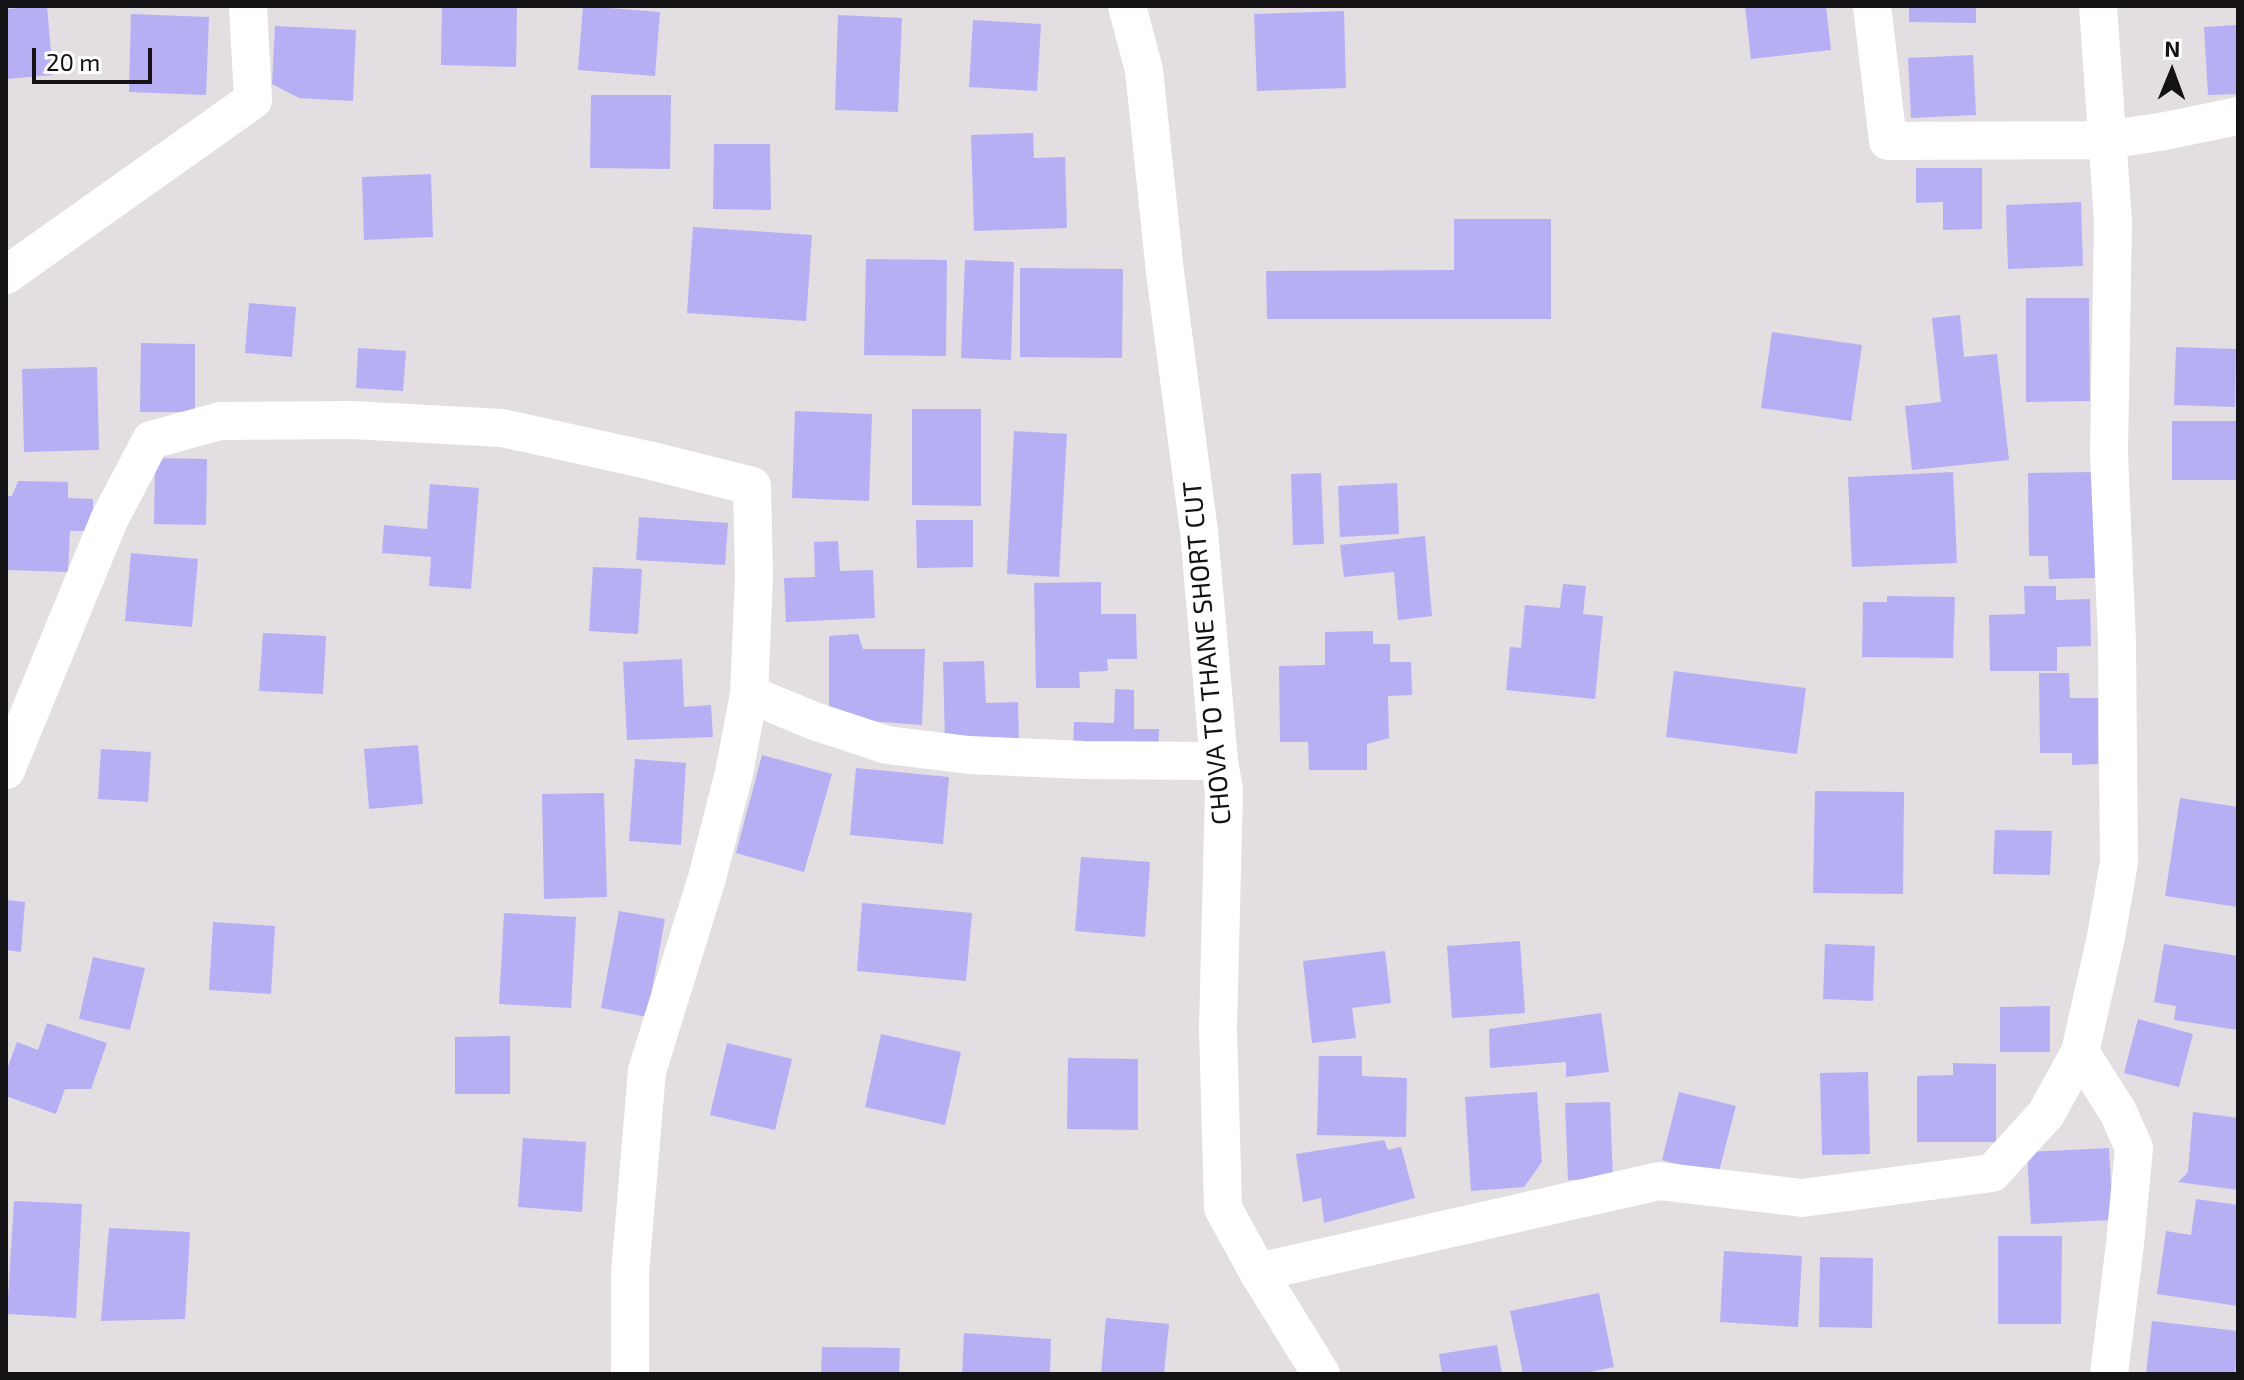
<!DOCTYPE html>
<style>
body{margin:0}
#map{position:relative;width:2244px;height:1380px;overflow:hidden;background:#e2dee2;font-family:"Exo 2",sans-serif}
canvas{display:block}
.frame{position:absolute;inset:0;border:8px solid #141214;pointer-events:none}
.north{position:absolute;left:2132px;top:32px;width:80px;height:80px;-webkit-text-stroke:6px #fff;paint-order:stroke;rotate:1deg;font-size:22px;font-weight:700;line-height:32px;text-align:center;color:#141214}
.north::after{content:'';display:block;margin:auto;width:28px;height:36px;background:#141214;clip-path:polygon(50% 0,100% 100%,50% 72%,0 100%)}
.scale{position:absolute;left:32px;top:48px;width:120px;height:36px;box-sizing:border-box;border:4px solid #141214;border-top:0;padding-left:10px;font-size:24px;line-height:28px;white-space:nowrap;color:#141214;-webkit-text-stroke:6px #fff;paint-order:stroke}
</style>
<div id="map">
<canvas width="2244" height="1380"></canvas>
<div class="frame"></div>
<div class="north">N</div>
<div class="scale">20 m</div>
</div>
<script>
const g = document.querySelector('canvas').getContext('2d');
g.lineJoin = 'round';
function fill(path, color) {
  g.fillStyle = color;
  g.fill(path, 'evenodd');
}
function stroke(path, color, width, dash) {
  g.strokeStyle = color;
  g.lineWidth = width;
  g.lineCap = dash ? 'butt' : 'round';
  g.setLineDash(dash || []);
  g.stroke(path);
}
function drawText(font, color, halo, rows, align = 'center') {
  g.font = font + ' "Exo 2",sans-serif';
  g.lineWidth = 6;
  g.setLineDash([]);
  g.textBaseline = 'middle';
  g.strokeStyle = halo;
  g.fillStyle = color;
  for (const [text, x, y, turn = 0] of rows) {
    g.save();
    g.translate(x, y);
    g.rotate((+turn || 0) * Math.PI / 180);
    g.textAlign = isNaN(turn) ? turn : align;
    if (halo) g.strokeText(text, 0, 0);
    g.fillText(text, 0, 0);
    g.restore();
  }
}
fill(new Path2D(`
 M47,6L53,75L6,79V9Z
 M442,6H517L516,67L441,65Z
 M583,6L660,12L655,76L578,70Z
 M1745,6H1826L1831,50L1751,59Z
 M1909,6H1976V23L1909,22Z
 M1344,11L1346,88L1257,91L1254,14Z
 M131,14L209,17L206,95L129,92Z
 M838,15L902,18L898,112L835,110Z
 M973,20L1041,24L1037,91L969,87Z
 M2238,25V94L2208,95L2204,27Z
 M275,26L356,30L353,101L299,98L272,84Z
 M1973,55L1976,115L1911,118L1908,58Z
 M591,95H671L670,169L590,168Z
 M1033,133L1034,158L1065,157L1067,228L974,231L971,135Z
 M714,144H770L771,210L713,209Z
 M1916,168H1982V229L1943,230V202L1916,203Z
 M431,174L433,237L364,240L362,177Z
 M2081,202L2083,266L2008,269L2006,205Z
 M1454,219H1551V319H1267L1266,271L1454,270Z
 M693,227L812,235L806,321L687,313Z
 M866,259L947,260L946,356L864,355Z
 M965,260L1014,262L1011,360L961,358Z
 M1020,268L1123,269L1122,358L1020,357Z
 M2026,298H2089L2090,401L2026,402Z
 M249,303L296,307L292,357L245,353Z
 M1960,315L1964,357L1997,354L2009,460L1912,470L1905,406L1941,402L1932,318Z
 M1772,332L1862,345L1851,421L1761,408Z
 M141,343L195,344V412H140Z
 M2176,347L2236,349L2235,407L2174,405Z
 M358,348L406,351L403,391L356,388Z
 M97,367L99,450L24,452L22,369Z
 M912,409H981V506L912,505Z
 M795,411L872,414L869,501L792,498Z
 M2172,421H2238V480H2172Z
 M1014,431L1067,434L1059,577L1007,574Z
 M155,458L207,459L206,525L154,524Z
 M1953,472L1957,563L1852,567L1848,477Z
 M2094,472L2095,578L2049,579L2048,556H2029L2028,473Z
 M1321,473L1324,544L1293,545L1291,474Z
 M18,481L68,482V498L93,499V531H70L68,572L6,570V496H12Z
 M1397,483L1399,534L1340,537L1338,486Z
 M430,484L479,488L471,589L429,586L431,557L382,553L384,525L427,529Z
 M639,517L728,523L725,565L636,560Z
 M916,520H973V567L917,568Z
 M1425,536L1432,616L1398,620L1394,572L1344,577L1340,545Z
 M838,541L840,571L873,570L875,618L786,622L784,578L815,577L814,542Z
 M131,553L198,559L192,627L125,621Z
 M593,567L642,569L638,634L589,631Z
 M1101,582V614H1136L1137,659H1107L1108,671L1079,672L1080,688H1036L1034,583Z
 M1563,584L1586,586L1583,614L1603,616L1595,699L1506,690L1510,647L1521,648L1525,605L1560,608Z
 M2024,586H2056V600L2090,599L2091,646L2057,647V671H1990L1989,615L2025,614Z
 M1887,596L1955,597L1953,658L1862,657L1863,602H1887Z
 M1373,631V644H1390V662H1411L1412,695L1388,696L1389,738L1367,744V770H1309L1308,742H1280L1279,666L1325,665V632Z
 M263,633L326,636L323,694L259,691Z
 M858,634L863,649H925L922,725L829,718V636Z
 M682,659L684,707L711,705L713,737L627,740L623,662Z
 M984,661L986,703L1018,702L1019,740L945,743L943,662Z
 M1674,671L1806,688L1797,754L1666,737Z
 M2039,673H2069L2070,698H2098V764L2072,765V753H2040Z
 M1115,689L1134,690V729H1159L1158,756L1073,754L1074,722L1114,723Z
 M418,745L423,804L369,809L364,749Z
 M101,749L151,752L148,802L98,799Z
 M762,755L832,774L804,872L736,853Z
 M635,759L686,763L681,845L629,841Z
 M856,768L949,777L943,844L850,835Z
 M1815,791L1904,792L1903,894L1813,893Z
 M604,793L607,897L544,899L542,794Z
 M2180,798L2238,807V907L2165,896Z
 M1995,830L2052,831L2050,875L1993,874Z
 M1081,857L1150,862L1145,937L1075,931Z
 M6,900L25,902L21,952L6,950Z
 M862,903L972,913L966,981L857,971Z
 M619,911L665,919L647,1017L601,1008Z
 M504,913L576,917L571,1008L499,1004Z
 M213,922L275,926L271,994L209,990Z
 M1520,941L1525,1013L1452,1018L1447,946Z
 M1825,944L1875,946L1873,1001L1823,999Z
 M2164,944L2238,956V1030L2174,1020L2176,1006L2154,1002Z
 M1385,951L1391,1003L1352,1008L1356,1038L1312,1043L1303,961Z
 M93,957L145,968L130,1030L79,1019Z
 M2050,1006V1052H2000V1007Z
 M1601,1013L1609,1072L1566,1077V1062L1490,1068L1489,1029Z
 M2138,1019L2193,1034L2179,1087L2124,1073Z
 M47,1023L107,1043L91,1089H65L56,1114L6,1096V1072L17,1042L38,1050Z
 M881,1034L961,1052L945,1125L865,1107Z
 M510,1036V1094H455V1037Z
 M727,1043L792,1059L775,1130L710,1115Z
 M1319,1056H1362V1076L1407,1078L1406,1137L1317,1135Z
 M1068,1058L1138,1059V1130L1067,1129Z
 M1953,1063L1996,1064V1142H1917V1076L1953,1075Z
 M1868,1072L1870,1154L1822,1155L1820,1073Z
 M1537,1092L1542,1162L1524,1187L1471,1191L1465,1097Z
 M1679,1092L1736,1106L1718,1175L1662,1160Z
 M1610,1102L1613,1179L1568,1180L1565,1103Z
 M2193,1112L2238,1118V1190L2178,1182L2188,1172Z
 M523,1138L586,1142L582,1212L518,1207Z
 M1384,1140L1388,1150L1401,1147L1415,1198L1324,1223L1321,1198L1303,1202L1296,1154Z
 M2109,1148L2113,1220L2031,1224L2027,1152Z
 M2196,1199L2238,1205V1306L2157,1294L2166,1231L2191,1235Z
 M14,1201L82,1204L76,1318L7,1314Z
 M109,1228L190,1232L185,1319L101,1321Z
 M1998,1236H2062L2061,1324H1998Z
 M1724,1251L1802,1256L1798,1327L1720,1322Z
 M1820,1257L1873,1258L1872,1328L1819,1327Z
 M1599,1293L1614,1367L1581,1374H1523L1510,1311Z
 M1106,1318L1169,1324L1164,1374H1101Z
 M2152,1321L2238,1331L2235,1374H2146Z
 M964,1333L1051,1339L1050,1374H962Z
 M1497,1345L1502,1374H1442L1439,1354Z
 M822,1347L900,1348L899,1374H821Z`), '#b6aff4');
stroke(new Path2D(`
 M1127,6L1144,70L1165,272L1199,532L1219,761L1224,790L1218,1029L1223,1208L1258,1272L1321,1374
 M1872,6L1888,141L2107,140L2165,131L2238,116
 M2098,6L2113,221L2109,453L2117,642L2119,862L2106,937L2080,1052L2118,1112L2134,1148L2125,1244L2109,1374
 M6,275L253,100L248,6
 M749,694L814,721L887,745L969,755L1083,760L1219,761
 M6,770L109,520L151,440L220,421L352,420L502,428L648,460L752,486L754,577L749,694L734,773L707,878L647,1071L630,1273V1374
 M1258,1272L1659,1181L1802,1198L1992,1173L2046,1114L2080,1052`), '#fff', 38);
drawText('26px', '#141214', '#fff', [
 ["CHOVA TO THANE SHORT CUT",1207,653,-95]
]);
</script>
